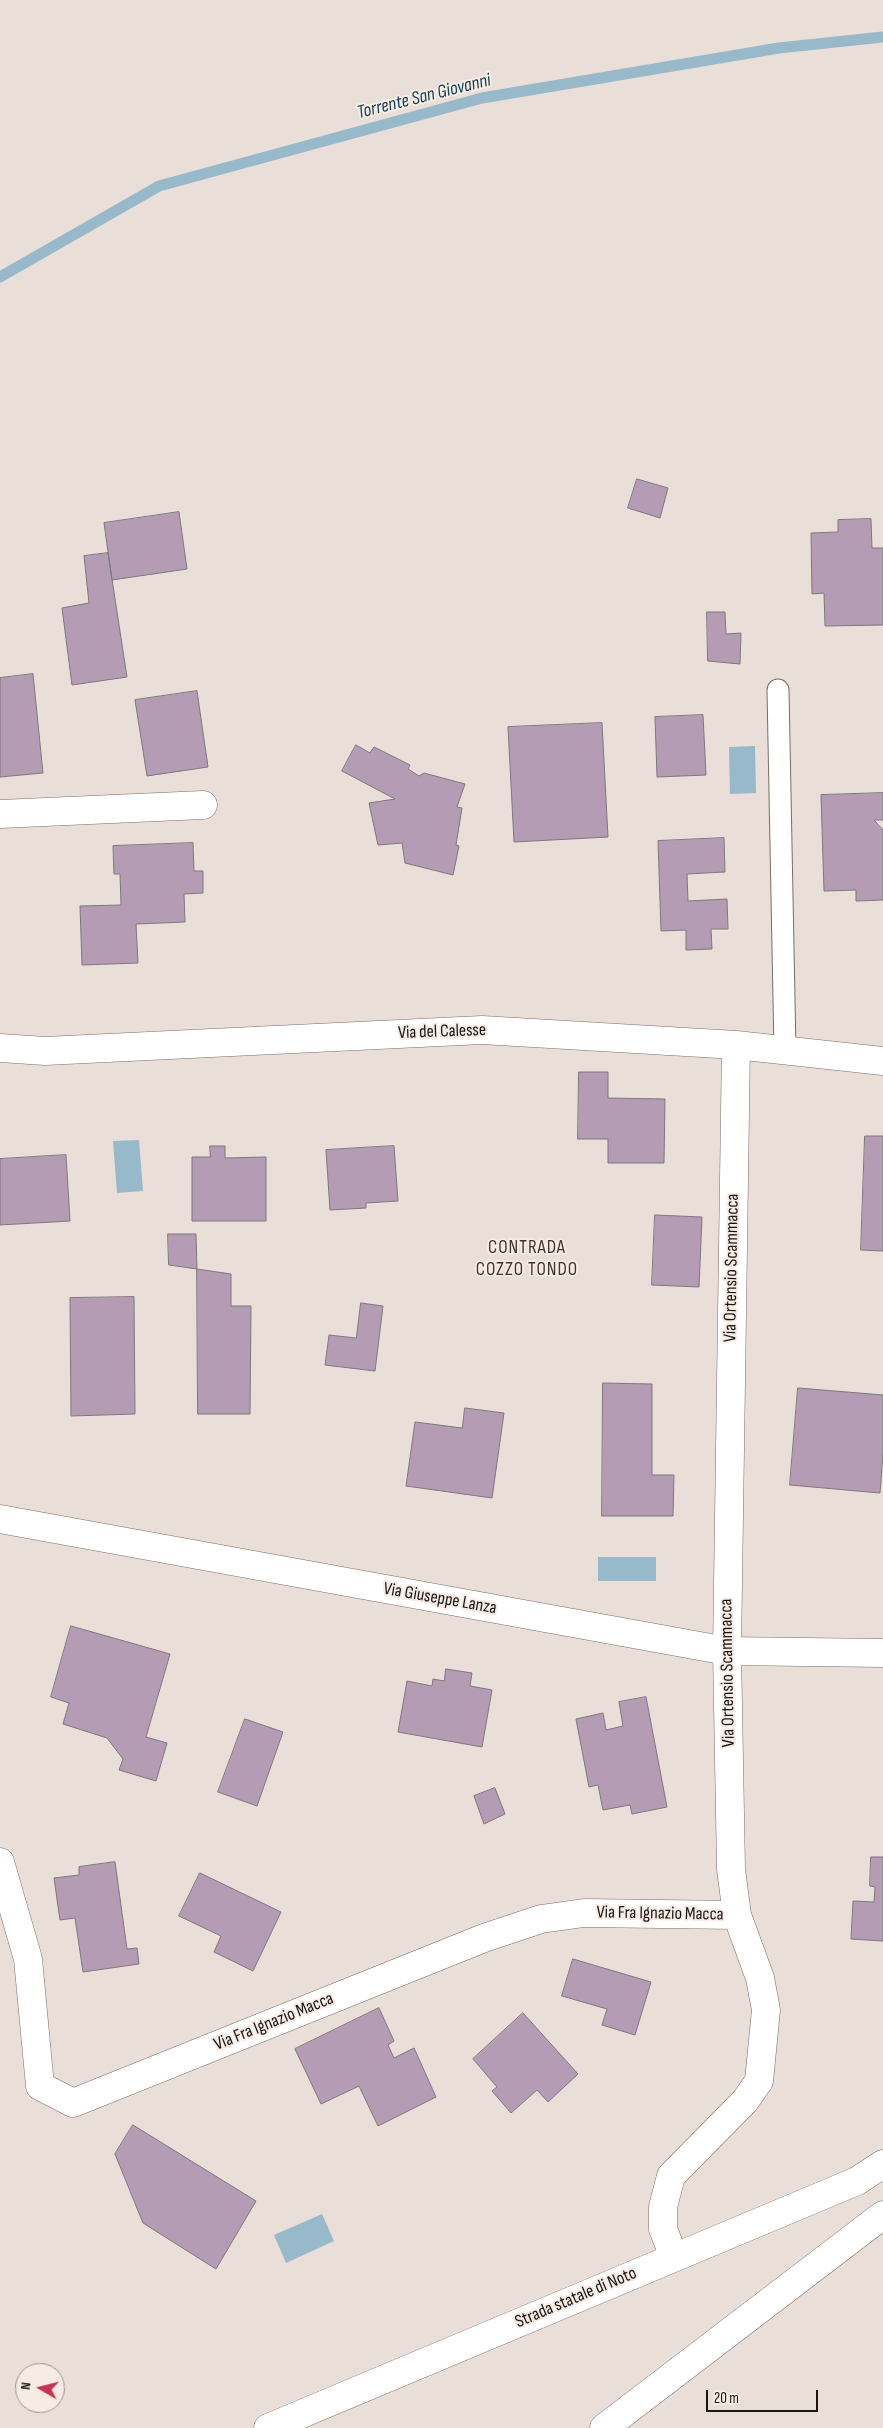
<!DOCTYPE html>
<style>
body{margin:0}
#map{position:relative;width:883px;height:2428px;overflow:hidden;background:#e9ded8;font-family:"Sofia Sans Condensed",sans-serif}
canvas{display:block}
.north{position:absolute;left:15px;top:2363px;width:50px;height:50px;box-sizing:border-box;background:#f6ebe5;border:1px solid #9e9591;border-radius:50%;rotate:278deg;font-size:14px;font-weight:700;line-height:20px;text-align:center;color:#191513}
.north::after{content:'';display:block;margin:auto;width:18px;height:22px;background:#c43453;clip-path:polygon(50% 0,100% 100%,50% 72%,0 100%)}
.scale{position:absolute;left:706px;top:2390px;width:112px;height:22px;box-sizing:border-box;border:2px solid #191513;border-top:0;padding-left:6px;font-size:15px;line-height:18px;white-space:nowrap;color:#191513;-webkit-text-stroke:4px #f6ebe5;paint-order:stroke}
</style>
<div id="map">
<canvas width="883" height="2428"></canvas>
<div class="north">N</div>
<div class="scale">20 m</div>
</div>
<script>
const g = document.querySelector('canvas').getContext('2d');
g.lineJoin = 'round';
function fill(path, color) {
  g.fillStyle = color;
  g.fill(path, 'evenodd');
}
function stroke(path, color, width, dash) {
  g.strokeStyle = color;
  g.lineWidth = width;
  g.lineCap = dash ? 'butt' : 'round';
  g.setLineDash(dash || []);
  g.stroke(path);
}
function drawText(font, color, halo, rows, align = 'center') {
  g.font = font + ' "Sofia Sans Condensed",sans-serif';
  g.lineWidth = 4;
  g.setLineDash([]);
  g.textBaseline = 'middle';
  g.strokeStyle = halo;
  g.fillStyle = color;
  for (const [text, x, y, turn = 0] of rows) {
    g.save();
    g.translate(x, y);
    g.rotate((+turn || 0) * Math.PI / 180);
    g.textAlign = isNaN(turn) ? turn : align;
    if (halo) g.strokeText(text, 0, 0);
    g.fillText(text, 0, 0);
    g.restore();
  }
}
fill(new Path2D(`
 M755,746L756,793L730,794L729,747Z
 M139,1140L143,1191L117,1193L113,1141Z
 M598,1557H656V1581H598Z
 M322,2214L334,2241L286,2263L274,2235Z`), '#98b9ca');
stroke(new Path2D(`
 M0,277L159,186L482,98L779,48L883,37`), '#98b9ca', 11);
const building = new Path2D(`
 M637,479L668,488L660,518L628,508Z
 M179,512L187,569L112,580L104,523Z
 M871,519L872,548H883V625L825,626L824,593L812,594L811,533L838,532V520Z
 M108,553L127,677L72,685L62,608L89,603L84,556Z
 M707,612H725L726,634L741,633L740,664L708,661Z
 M33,674L43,773L0,777V678Z
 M197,691L208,767L147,776L135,700Z
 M703,715L706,775L657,777L655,717Z
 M602,723L608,837L514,842L508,727Z
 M356,745L370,753L374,747L410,765L408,769L419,776L424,773L465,784L457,807L462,808L456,845L459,846L453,875L405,863L402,843L378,845L369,803L395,799L342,771Z
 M883,793V820H874L883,830V900L856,901V890L824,891L821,795Z
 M724,838L725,872L687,874L688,901L727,899L728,929H711L712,949L686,950V930L661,931L658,841Z
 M193,843L194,871H203V893L184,894L185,922L136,924L138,963L82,965L80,906L121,905L120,874H114L113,846Z
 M579,1072H608V1098L665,1099L664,1163H608V1139H578Z
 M865,1136H883V1251L861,1250Z
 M210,1146H225V1158L266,1157V1221H192V1157H210Z
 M394,1146L398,1201L366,1203V1208L330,1210L326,1150Z
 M66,1155L70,1221L0,1225V1159Z
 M655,1215L702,1217L699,1287L652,1285Z
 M168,1234H196L197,1269L169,1265Z
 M197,1269L231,1274V1306H251L250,1414H198Z
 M134,1297L135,1414L71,1416L70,1298Z
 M361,1303L383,1306L375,1371L325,1365L329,1335L356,1338Z
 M603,1383L652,1384V1475H674L673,1516H602Z
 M798,1388L883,1395V1454L880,1493L790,1485Z
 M465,1408L504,1413L492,1498L406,1486L415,1422L462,1428Z
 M71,1626L170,1654L146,1737L167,1743L156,1781L119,1770L123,1759L107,1738L63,1724L69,1703L51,1697Z
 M446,1669L472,1673L470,1686L492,1690L482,1747L398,1732L407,1681L432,1686L433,1679L444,1681Z
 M646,1697L667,1807L632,1814L630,1805L603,1810L598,1785L589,1787L576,1719L603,1713L606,1730L623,1726L619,1702Z
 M245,1719L283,1732L257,1806L218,1792Z
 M495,1788L505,1814L484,1824L474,1796Z
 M871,1857H883V1941L851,1939L853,1901L874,1902L875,1887L870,1886Z
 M115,1862L127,1949L137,1948L139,1964L83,1972L75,1918L60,1920L54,1878L79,1875V1867Z
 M200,1873L281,1912L253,1971L214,1952L221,1936L179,1916Z
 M573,1959L651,1982L635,2035L602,2025L607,2009L562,1996Z
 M379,2008L394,2041L388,2045L394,2058L414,2048L436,2097L378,2126L359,2086L321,2104L295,2049Z
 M523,2013L578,2074L548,2102L537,2090L511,2113L492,2091L497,2087L473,2059Z
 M133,2125L256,2201L216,2269L143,2223L115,2154Z`);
fill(building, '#b39cb4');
stroke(building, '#7e777e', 1);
const service = new Path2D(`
 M778,690L785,1051`);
const minor = new Path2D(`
 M0,814L203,805
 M0,1048L45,1051L482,1030L736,1045L883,1061
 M0,1519L727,1651L883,1653
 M0,1862L28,1959L40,2086L73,2103L484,1938L541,1919L584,1913L737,1915
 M674,2257L663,2229V2207L671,2176L745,2101L759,2081L766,2010L760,1978L737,1915L731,1869L727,1651L736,1045
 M604,2428L883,2215`);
const secondary = new Path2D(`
 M268,2428L857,2181L883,2164`);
stroke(service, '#786e69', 23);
stroke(minor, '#786e69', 29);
stroke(secondary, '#786e69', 29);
stroke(service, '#fff', 21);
stroke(minor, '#fff', 28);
stroke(secondary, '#fff', 28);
drawText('18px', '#191513', '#f6ebe5', [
 ["Via del Calesse",442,1032,-2],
 ["Via Ortensio Scammacca",732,1268,-89],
 ["Via Giuseppe Lanza",440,1599,10],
 ["Via Ortensio Scammacca",728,1673,-91],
 ["Via Fra Ignazio Macca",660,1914,1],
 ["Via Fra Ignazio Macca",274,2022,-22],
 ["Strada statale di Noto",576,2298,-23]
]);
drawText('italic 19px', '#103e51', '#f6ebe5', [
 ["Torrente San Giovanni",424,97,-14]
]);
g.letterSpacing = '1px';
drawText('19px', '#3e3531', '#f6ebe5', [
 ["CONTRADA",527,1248],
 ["COZZO TONDO",527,1270]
]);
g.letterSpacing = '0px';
</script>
